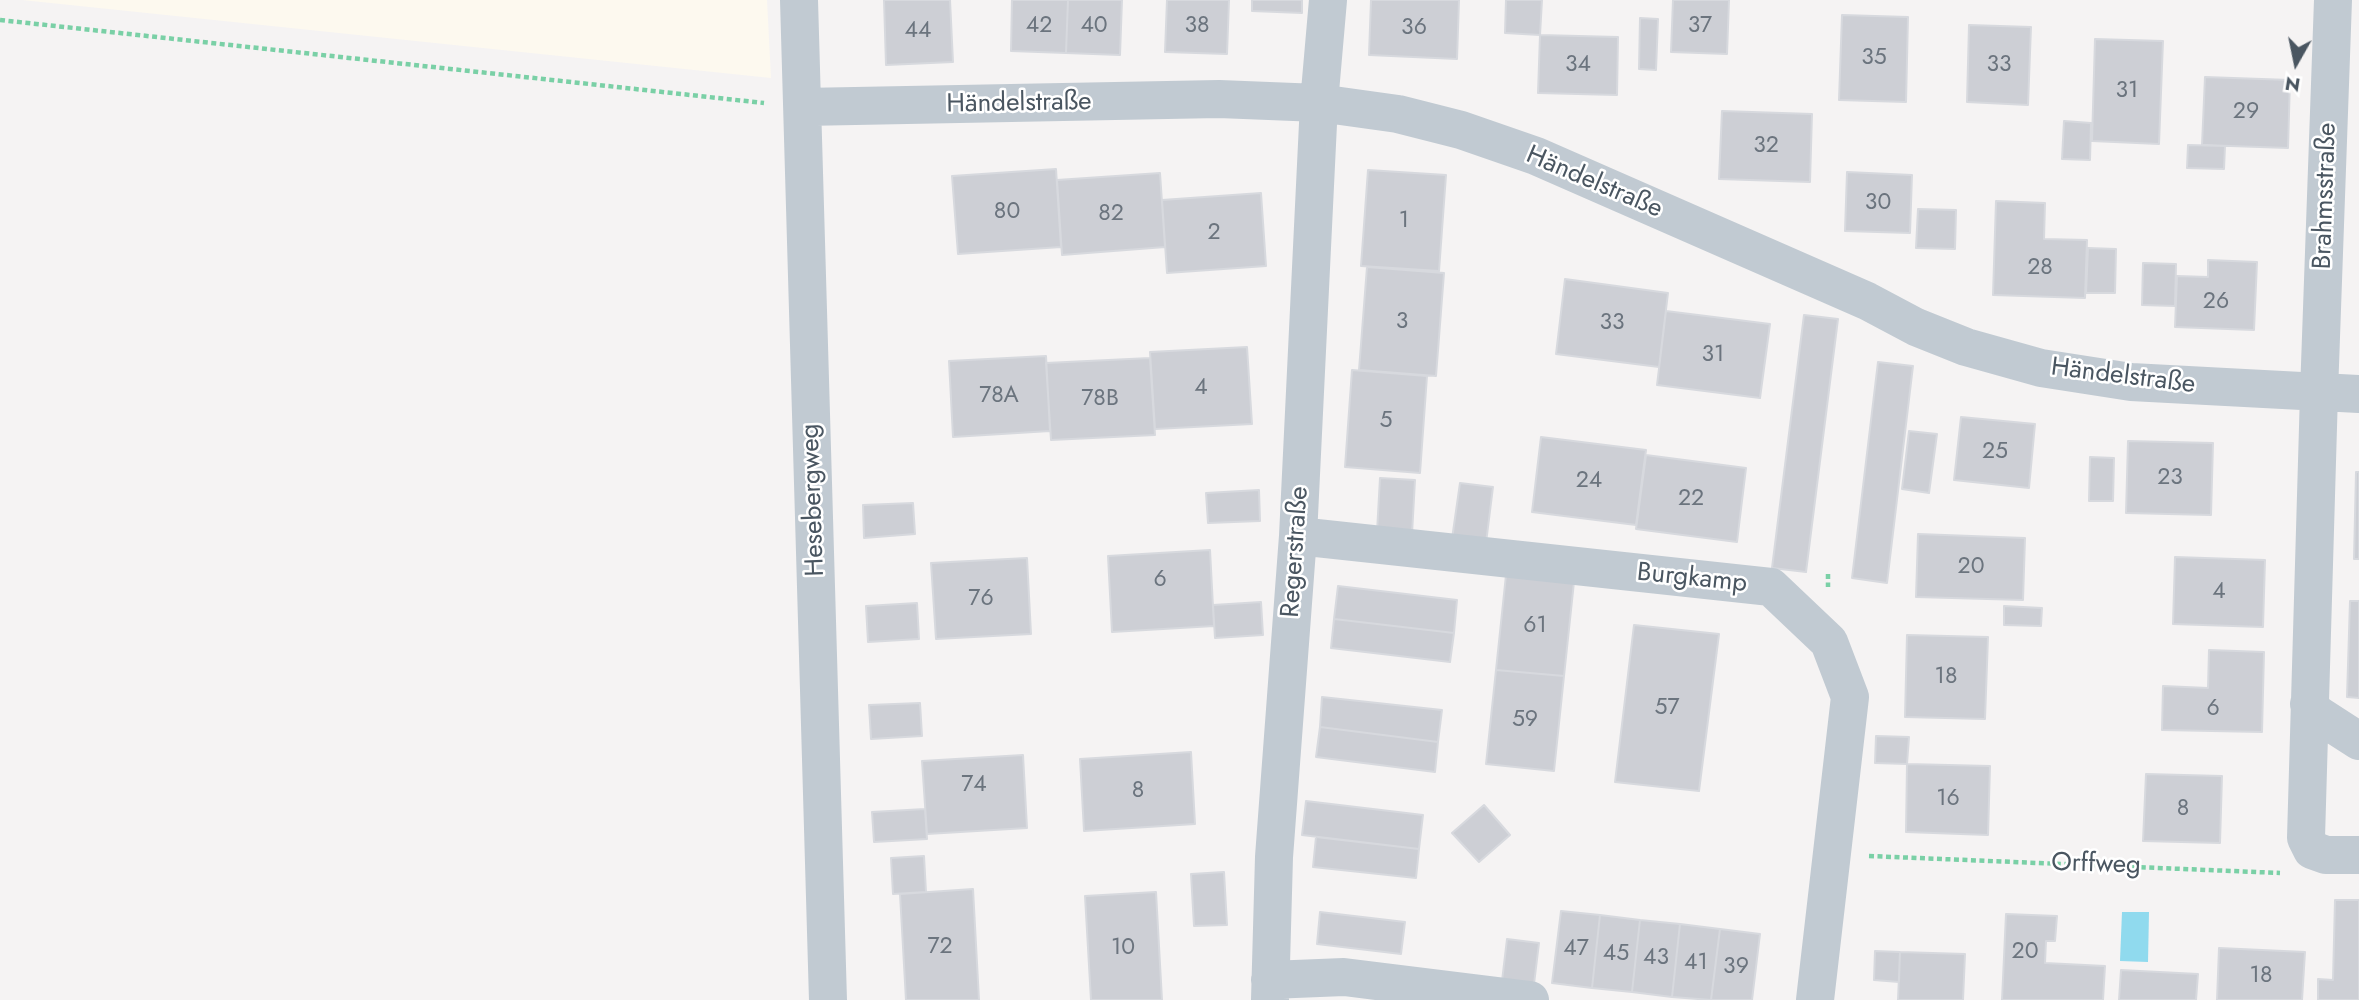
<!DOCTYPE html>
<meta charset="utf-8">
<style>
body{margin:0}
#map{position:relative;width:2359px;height:1000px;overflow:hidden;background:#f5f3f3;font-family:Jost,sans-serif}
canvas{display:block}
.north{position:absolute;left:2261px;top:28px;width:70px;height:70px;-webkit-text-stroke:5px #fff;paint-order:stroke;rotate:189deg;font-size:19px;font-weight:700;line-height:28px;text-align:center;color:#4a5661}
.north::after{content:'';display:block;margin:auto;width:24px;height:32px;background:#4a5661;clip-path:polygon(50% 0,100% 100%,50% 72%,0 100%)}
</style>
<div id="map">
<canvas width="2359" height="1000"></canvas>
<div class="north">N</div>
</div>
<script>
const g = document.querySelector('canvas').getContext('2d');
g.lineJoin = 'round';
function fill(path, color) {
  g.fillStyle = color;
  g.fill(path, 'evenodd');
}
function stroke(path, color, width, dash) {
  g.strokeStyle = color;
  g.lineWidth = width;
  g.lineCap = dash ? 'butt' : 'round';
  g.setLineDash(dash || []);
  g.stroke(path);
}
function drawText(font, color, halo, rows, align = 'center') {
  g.font = font + ' Jost,sans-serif';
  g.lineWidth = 5;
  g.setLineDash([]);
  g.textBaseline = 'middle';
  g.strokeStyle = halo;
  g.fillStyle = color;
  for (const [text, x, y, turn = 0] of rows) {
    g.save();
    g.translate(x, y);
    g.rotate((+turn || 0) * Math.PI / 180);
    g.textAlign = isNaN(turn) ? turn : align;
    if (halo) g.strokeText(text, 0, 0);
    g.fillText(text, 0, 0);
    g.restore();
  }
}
fill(new Path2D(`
 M22,0H767L771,78Z`), '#fdf9ef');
fill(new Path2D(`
 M2122,912H2149L2148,962L2120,961Z`), '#90daee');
const building = new Path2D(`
 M884,0H950L953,62L886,65Z
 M1012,0H1068L1066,53L1011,51Z
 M1068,0H1122L1120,55L1066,53Z
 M1167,0H1229L1227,54L1165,52Z
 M1252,0H1302V13L1252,11Z
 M1371,0H1459L1457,59L1369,55Z
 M1506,0H1542L1540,35L1505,33Z
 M1673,0H1729L1727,54L1671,52Z
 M1842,15L1908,17L1906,102L1839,100Z
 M1640,18L1658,19L1656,70L1639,69Z
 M1969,25L2031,27L2028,105L1967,102Z
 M1540,35L1618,37L1617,95L1538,93Z
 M2095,39L2163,41L2159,144L2092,141Z
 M2205,77L2290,80L2288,148L2202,145Z
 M1722,111L1812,114L1810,182L1719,179Z
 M2064,121L2091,123L2090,160L2062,159Z
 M2188,145L2225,146L2224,169L2187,168Z
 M1056,169L1061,247L958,254L952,176Z
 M1368,170L1446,175L1439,271L1361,266Z
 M1847,172L1912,175L1910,233L1845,231Z
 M1160,173L1165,247L1062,255L1057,180Z
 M1261,193L1266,266L1167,273L1162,200Z
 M1996,201L2045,203L2044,239L2087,240L2085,298L1993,295Z
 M1918,209L1956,210L1955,249L1916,248Z
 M2088,248L2116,249L2115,293H2086Z
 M2208,260L2257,262L2254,330L2175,327L2177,276L2208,277Z
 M2143,263L2176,264L2175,306L2142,305Z
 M1367,267L1444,273L1436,376L1359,370Z
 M1565,279L1668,293L1659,367L1556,354Z
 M1666,311L1770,324L1760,398L1657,385Z
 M1804,315L1838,319L1806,572L1772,568Z
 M1247,347L1252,424L1155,429L1150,352Z
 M1046,356L1050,431L953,437L949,361Z
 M1150,358L1155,435L1051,440L1046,363Z
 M1878,362L1913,366L1887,583L1852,578Z
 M1352,370L1427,376L1420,473L1345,467Z
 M1961,417L2035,424L2029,488L1954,480Z
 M1909,431L1937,434L1929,493L1902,489Z
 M1541,437L1646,450L1636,525L1532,512Z
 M2128,441L2213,443L2211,515L2126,513Z
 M1646,455L1746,468L1737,542L1636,529Z
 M2090,457L2114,458L2113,501H2089Z
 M2356,472H2359V559H2354Z
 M1380,478L1415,480L1412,534L1377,532Z
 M1460,483L1493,487L1486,543L1452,539Z
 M1259,490L1260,521L1208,523L1206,493Z
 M913,503L915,534L864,538L863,505Z
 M1918,534L2025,538L2023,600L1916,597Z
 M1210,550L1214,626L1112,632L1108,556Z
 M2175,557L2265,560L2263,627L2173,624Z
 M1027,558L1031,634L936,639L931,563Z
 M1506,575L1574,582L1564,676L1496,670Z
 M1338,586L1457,600L1454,633L1334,619Z
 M2350,601H2359V698L2347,697Z
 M1261,602L1263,635L1215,638L1213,605Z
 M917,603L919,639L868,642L866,606Z
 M2004,606L2042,608L2041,626L2004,625Z
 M1334,619L1454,633L1450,662L1331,648Z
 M1634,625L1719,634L1699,791L1615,782Z
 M1907,635L1988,637L1985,719L1905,717Z
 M2209,650L2264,652L2262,732L2162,730L2163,686L2208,688Z
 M1496,670L1564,676L1554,771L1486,764Z
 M1322,697L1442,710L1438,742L1320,727Z
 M920,703L922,736L871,739L869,705Z
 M1320,727L1438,742L1435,772L1316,757Z
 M1876,736L1909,737L1907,764L1875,763Z
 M1191,752L1195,824L1084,831L1080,759Z
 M1023,755L1027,828L927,834L922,761Z
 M1907,764L1990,766L1988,835L1906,832Z
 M2146,774L2222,776L2220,843L2143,841Z
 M1306,801L1423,815L1419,849L1302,835Z
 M1484,805L1510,835L1479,862L1452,833Z
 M925,809L927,839L874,842L872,812Z
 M1316,837L1419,849L1416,878L1313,867Z
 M924,856L926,892L893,894L891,858Z
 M1224,872L1227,925L1194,926L1191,874Z
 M973,889L979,1000H906L900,894Z
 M1156,892L1162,1000H1091L1085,896Z
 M2335,900H2359V1000H2318V979L2333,980Z
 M1561,911L1600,915L1592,988L1552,983Z
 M1320,912L1405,922L1401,954L1317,944Z
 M2006,914L2057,916L2055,941H2046L2045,963L2105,966L2103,1000H2002Z
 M1600,915L1640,920L1632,992L1592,988Z
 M1640,920L1680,924L1672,997L1632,992Z
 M1680,924L1720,929L1711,1000L1672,997Z
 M1720,929L1760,934L1752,1000H1711Z
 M1507,939L1539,943L1534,984L1502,981Z
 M2219,948L2305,952L2302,1000H2217Z
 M1875,951L1900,952L1899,982L1874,980Z
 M1900,952L1965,954L1963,1000H1898Z
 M2121,970L2198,974L2196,1000H2119Z`);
fill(building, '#cdcfd5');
stroke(building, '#d7d9de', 2);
stroke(new Path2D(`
 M0,20L764,103
 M1828,574V587
 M1869,856L2280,873`), '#7ad0a6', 4.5, [5, 3.5]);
stroke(new Path2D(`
 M799,0L828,1000
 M2333,0L2319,393L2306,838L2312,850L2326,855H2359
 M803,107L1219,99L1319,103L1398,114L1461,130L1536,156L1867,301L1916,327L1966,347L2041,368L2131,382L2359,394
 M1298,536L1771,587L1829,642L1850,697L1815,1000
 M2309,704L2317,714L2359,741
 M1270,980L1344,977L1530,1000
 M1270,1000L1274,857L1298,536L1319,103L1328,0`), '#c1cad2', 38);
drawText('23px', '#6b747e', null, [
 ["42",1039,26],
 ["40",1094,26],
 ["38",1197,26],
 ["37",1700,26],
 ["36",1414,28],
 ["44",918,31],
 ["35",1874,58],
 ["34",1578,65],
 ["33",1999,65],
 ["31",2127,91],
 ["29",2246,112],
 ["32",1766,146],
 ["30",1878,203],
 ["80",1007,212],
 ["82",1111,214],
 ["1",1404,221],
 ["2",1214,233],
 ["28",2040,268],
 ["26",2216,302],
 ["3",1402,322],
 ["33",1612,323],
 ["31",1713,355],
 ["4",1201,388],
 ["78A",999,396],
 ["78B",1100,399],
 ["5",1386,421],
 ["25",1995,452],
 ["23",2170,478],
 ["24",1589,481],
 ["22",1691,499],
 ["20",1971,567],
 ["6",1160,580],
 ["4",2219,592],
 ["76",981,599],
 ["61",1535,626],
 ["18",1946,677],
 ["57",1667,708],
 ["6",2213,709],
 ["59",1525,720],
 ["74",974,785],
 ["8",1138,791],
 ["16",1948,799],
 ["8",2183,809],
 ["72",940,947],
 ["10",1123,948],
 ["47",1576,949],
 ["20",2025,952],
 ["45",1616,954],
 ["43",1656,958],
 ["41",1696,963],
 ["39",1736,967],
 ["18",2261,976]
]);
drawText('26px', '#4a5661', '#fff', [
 ["Händelstraße",1019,104,-1],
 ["Händelstraße",1594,183,23],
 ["Brahmsstraße",2326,196,-88],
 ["Händelstraße",2123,377,7],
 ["Hesebergweg",814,500,-92],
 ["Regerstraße",1296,552,-86],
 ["Burgkamp",1692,579,6],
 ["Orffweg",2096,865,2]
]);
</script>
